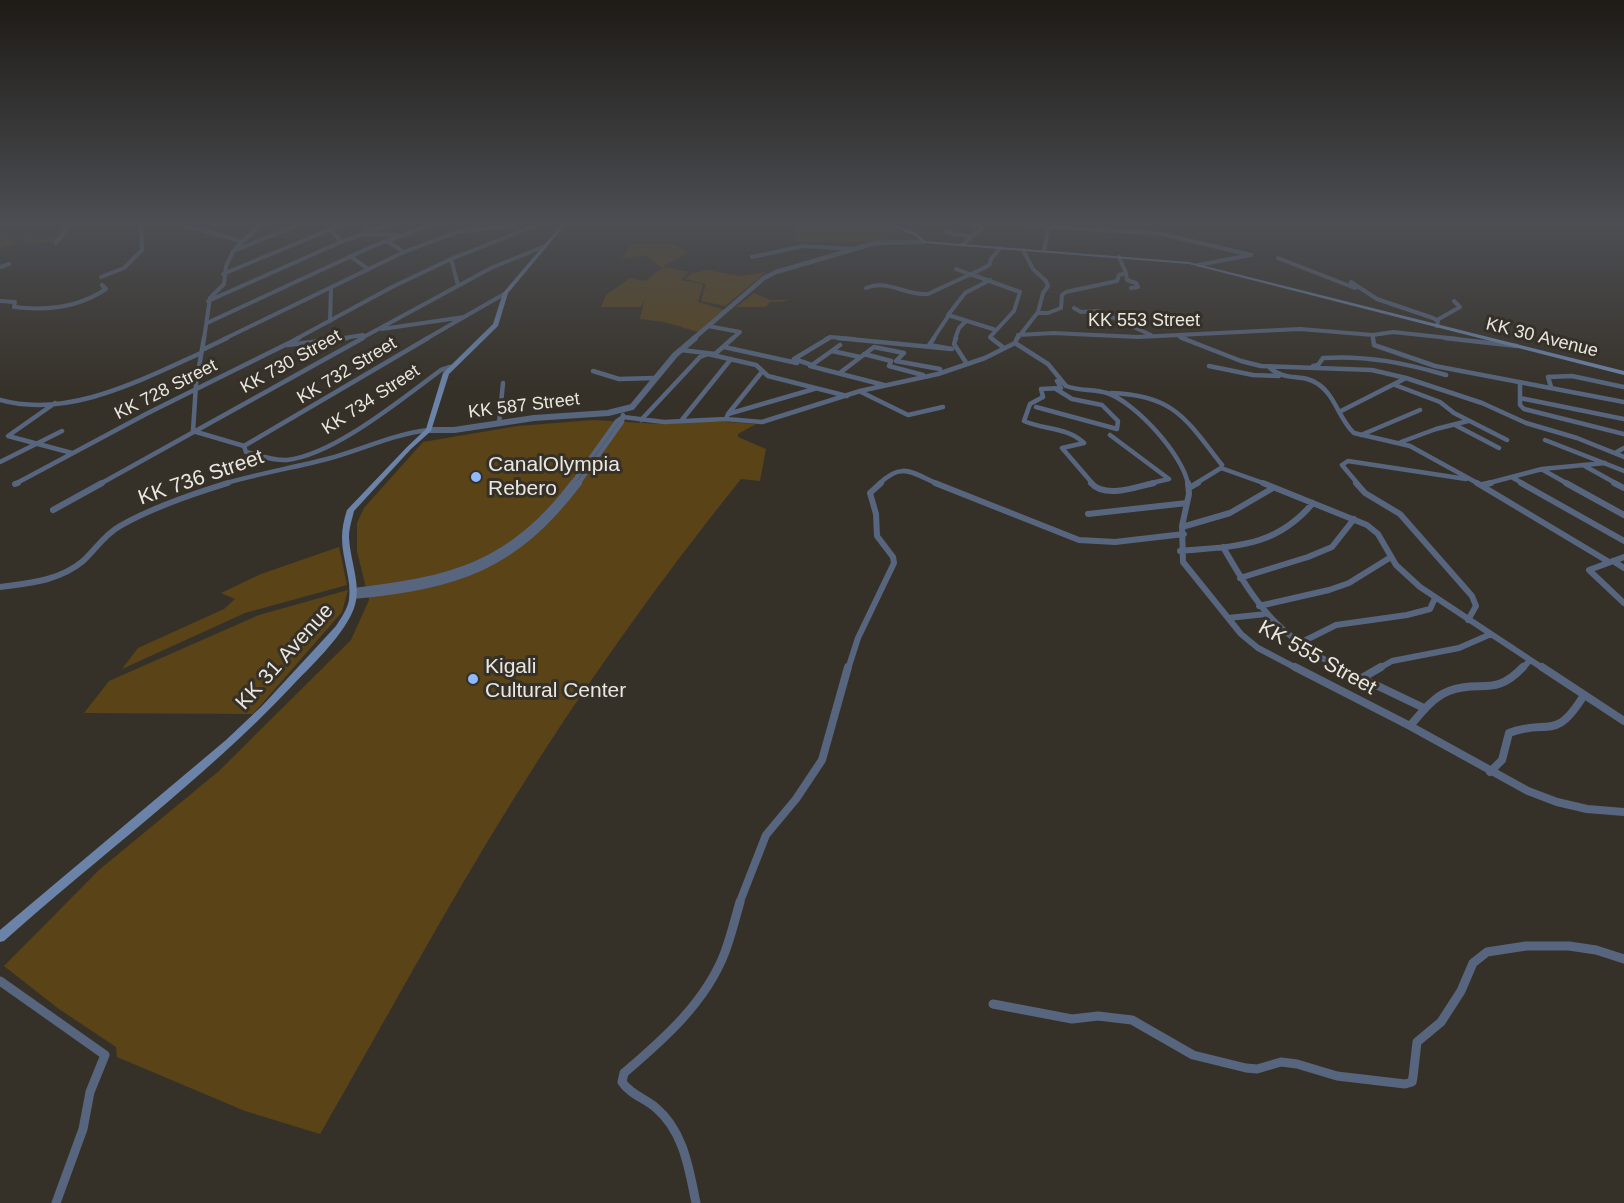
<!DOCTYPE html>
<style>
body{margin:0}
canvas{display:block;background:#363128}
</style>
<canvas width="1624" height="1203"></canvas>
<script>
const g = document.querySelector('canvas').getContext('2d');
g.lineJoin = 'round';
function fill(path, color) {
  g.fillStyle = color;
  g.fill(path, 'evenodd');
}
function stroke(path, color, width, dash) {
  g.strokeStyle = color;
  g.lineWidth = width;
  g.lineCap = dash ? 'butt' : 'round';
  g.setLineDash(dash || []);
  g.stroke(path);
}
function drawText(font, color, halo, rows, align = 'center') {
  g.font = font + ' Helvetica,sans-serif';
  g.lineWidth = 6;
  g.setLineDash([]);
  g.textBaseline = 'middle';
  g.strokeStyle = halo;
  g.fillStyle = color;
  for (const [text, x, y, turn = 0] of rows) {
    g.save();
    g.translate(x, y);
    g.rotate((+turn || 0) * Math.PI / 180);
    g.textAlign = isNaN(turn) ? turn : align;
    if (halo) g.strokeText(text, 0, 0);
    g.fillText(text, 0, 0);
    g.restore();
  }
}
fill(new Path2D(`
 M796,225H887L901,230L884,235L888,239L875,242H795Z
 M0,233L12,238L31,233L30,236L46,238L60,235L69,236L56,243C43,240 31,247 20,242L25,239L11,240L19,243L0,248Z
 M630,244H672L688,252C680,260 670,260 662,268L645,255L622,259Z
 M667,267L689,272L682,278V280L703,284L698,302L725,310L698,332L665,322L640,319L645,297L641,307H601L606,295L630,278L646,281L656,272Z
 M708,270L741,276L766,272L725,306L701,301L706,284L685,279L692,273Z
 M754,293L770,300H787V301L770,302L766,307H736Z
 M594,420L659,424L711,421L756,424L738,434V437L766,449L760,481L741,479C659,581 582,689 513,800C445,909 384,1023 320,1134L245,1111L117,1057L116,1047L59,1009L4,966L99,870L219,771L351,640L369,600L357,551V523L364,508L423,442L518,426Z
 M339,547L347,585L245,613L122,669L138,648L224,609L235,599L221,593L261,574Z
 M348,590L342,612L253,714L84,713L109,681L259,615Z`), '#594317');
stroke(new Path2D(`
 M183,225L240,241
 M1025,225L1162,234L1251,255L1198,265
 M330,229L341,242
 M946,232L971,237
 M366,234L398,235
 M387,241L404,252
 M56,243L69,225
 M962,245L983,227L974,225
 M233,251L298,225
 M1044,251L1049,225
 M350,256L368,269
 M752,257L803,246L856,249
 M1278,258L1355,288
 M451,259L458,285
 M0,267L9,264
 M956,269L972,275
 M223,274L341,225
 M1126,274L1127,280L1136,283L1138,287L1131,288
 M973,275L1020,292L1014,311L990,337L993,339
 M101,277L124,268L142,250L141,225
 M990,280L965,293L948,315L996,330
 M1351,282L1377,299L1433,318L1438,321L1437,326
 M866,288C889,279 906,296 928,294L984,268L990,264L991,259L1000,248
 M0,301L15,302L14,307C47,311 78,308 106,289L102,285
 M208,301L341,242L387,225
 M1074,308L1081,312L1099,311L1151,335
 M1038,313H1048L1061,308L1062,295L1066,292L1117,281L1119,275L1126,273L1119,257
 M1437,320L1460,307L1454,301
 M330,321L331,288
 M207,323L373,246L431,225
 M708,326L740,332L732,339
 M382,329L464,317L506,293
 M1018,335L1053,333L1138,337L1300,329L1373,335L1393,332L1458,339
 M1373,335V339
 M1180,337L1186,339
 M204,339L210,298L224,284L226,266L234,250L260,225
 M224,339L404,252L457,232L517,225
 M296,339L392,287L451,259L537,225
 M338,339L363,335
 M360,339L491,268L545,246
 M426,339L464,317
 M826,339L830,337L854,339
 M933,339L947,318
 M955,339L959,328L966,321
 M1017,339L1038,312L1043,293L1048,286L1046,281L1033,269L1023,250`), '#57667e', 4);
stroke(new Path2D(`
 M204,338L196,384L193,431L244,446L246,452C259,455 273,461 287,460C334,455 403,398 441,370L450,367
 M829,338L794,359L812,365L840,345
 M838,338L952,349L929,345L934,338
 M956,338L954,344L967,364
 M991,338L1004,348
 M1017,338L1015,343L1048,364L1066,386C1079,391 1093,389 1107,393C1135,402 1183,455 1188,484
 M1182,338L1241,361L1261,366L1372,370L1406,378L1482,403L1526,423L1577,438L1624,457
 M1373,338L1374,345L1435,366L1624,402
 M1445,338L1517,346
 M287,345L347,338
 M724,347L797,363
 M202,350L227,338
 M681,350L715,354L733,338
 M832,351L860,357
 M864,354L891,361L889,366L923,375
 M810,366L884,385
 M1209,366L1253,375L1279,376
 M1313,366L1318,365L1323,358C1366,355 1405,363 1446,375
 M1270,368C1286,382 1303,373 1318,384C1335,395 1340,421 1354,433L1410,446L1479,484
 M593,371L619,379L655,378
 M841,372L874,347L904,353L896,361L940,369
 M1057,381L1061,388L1041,389L1043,397L1030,404L1024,421C1044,430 1067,427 1084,443L1062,448L1093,484
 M1520,382V405L1524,409L1624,434
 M1395,385L1440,402L1454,413L1507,440
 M1551,387L1548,377L1572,376L1624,387
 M861,392L908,415L943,407
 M1111,393C1174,395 1186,419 1222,465
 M1520,398L1624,419
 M0,400C69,419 140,380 201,353
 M55,403L8,436L72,453
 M1036,407L1117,429L1118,421L1102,405L1072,399L1056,389
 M1341,411L1406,378
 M728,414L761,373
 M623,417L664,422L726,419L762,422L860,391L938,374L985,358L1015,343
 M726,419L728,414L814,389
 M641,420L700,357L708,354L756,365L768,376L847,396
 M681,421L731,359
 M499,424L503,383
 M1455,425L1499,448
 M1110,435L1169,479L1147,484
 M1361,435L1420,410
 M1545,440L1624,471
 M1401,442L1436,429L1468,421
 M244,446L428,338
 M1615,453L1624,448
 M0,462L62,431
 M1583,465L1617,484
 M1543,470L1568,484
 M1513,478L1524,484
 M15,484L148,413L299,338
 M100,484L363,338
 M223,484C257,474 292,468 327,459C361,450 393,434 429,430
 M572,484L617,421L623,417
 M578,484L622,422L623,415
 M879,484C902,461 912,473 938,484
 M1195,484L1221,468L1266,484
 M1358,484L1342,465L1348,461L1466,479
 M1485,484L1542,469L1605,463`), '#57667e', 4.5);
stroke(new Path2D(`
 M935,483L1079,540L1115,542L1184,534
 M1091,483C1105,499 1136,487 1154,483
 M1188,483L1189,494L1182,526L1183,562L1241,634L1258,648L1298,669
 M1263,483L1367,525L1378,534L1396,565L1420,587L1544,669
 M1356,483L1365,493L1400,514L1472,596L1476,606L1468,620
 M1477,483L1609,562
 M1521,483L1624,541
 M1566,483L1624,515
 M1614,483L1624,488
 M15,484L18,483
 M1482,485L1491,483
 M1189,488L1198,483
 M53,510L102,483
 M1088,514L1187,503
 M1182,527L1230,513L1273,488
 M1223,547C1258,608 1277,634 1341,669
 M1180,551C1235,546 1275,548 1313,503
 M1624,557L1589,570L1624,603
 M1613,561L1624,568
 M1240,578L1308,557L1332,547L1354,519
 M0,587C30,583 59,581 83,561C96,549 104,535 120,526C153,507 192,494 228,483
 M353,591C450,580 512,565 573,483
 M353,596C456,586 514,569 579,483
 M1259,606L1329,590L1349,583L1391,557
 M1228,618L1266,614
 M1298,644L1336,625L1407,615L1430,609L1435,598
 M848,669L858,638L894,563L893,557L877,536L876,514L870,493L881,483
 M1378,669L1392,661L1459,648L1491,634
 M1522,669L1530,660`), '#57667e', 6);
stroke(new Path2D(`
 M1295,667L1410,726L1528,791L1557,802L1587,809L1624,812
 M1338,667L1424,708
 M1542,667L1624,721
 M1362,678L1381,667
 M1410,726C1421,713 1433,697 1449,691C1480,679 1494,698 1523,667
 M1490,772L1502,760L1509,733C1548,718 1555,743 1584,695
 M739,904L766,835L796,799L822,760L848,667`), '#57667e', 8);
stroke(new Path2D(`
 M0,981L105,1055L90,1092L83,1129L56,1203
 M993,1004L1072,1019L1098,1016L1132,1020L1193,1055L1246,1068L1257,1069L1281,1062L1297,1064L1337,1076L1405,1084L1412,1082L1413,1077L1417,1042L1441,1022L1461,991L1473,963L1487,952L1526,946H1569L1596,950L1624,959
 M696,1203C689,1169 684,1131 655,1107C644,1098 630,1094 622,1082L624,1073C664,1039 706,1002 725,952C731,936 735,919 740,902`), '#57667e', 9);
stroke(new Path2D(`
 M693,339L764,278L776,272L875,243L923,242`), '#57667e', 4.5);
stroke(new Path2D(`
 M429,430H454L534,418L608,413L632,407L675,355L695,338`), '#57667e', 6);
fill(new Path2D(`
 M561,225H565L508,293L498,326L449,374L431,431L411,449L354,511C352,520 349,528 349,537C350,563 364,589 352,613C340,639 311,666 291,687C203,780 99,856 4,941L0,942V930L226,740L262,706L336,626C341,618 347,610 349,600C352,580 342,559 342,538C342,528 344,519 347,510L407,447L426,429L443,373L493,324L503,293Z
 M889,225C900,225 918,231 924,241L1189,262L1624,371V375L1189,264L923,243L917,237Z`), '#6b83a8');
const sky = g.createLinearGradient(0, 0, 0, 393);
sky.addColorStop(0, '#1e1b16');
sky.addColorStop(0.57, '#4c4e53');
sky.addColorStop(1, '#4c4e5300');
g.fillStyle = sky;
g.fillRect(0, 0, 1624, 393);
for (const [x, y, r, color] of [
 [476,477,6,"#8eb9fc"],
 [473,679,6,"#8eb9fc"]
]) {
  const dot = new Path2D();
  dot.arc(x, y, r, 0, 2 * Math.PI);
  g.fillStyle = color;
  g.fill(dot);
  stroke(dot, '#363128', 2);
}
drawText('18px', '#eae7e0', '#363128', [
 ["KK 553 Street",1144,321],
 ["KK 30 Avenue",1542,338,14],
 ["KK 730 Street",291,362,-29],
 ["KK 732 Street",347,371,-31],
 ["KK 728 Street",166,390,-27],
 ["KK 734 Street",371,400,-33],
 ["KK 587 Street",524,406,-7]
]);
drawText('21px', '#eae7e0', '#363128', [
 ["CanalOlympia",488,465],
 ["Rebero",488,489],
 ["Kigali",485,667],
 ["Cultural Center",485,691]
], 'left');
drawText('21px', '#eae7e0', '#363128', [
 ["KK 736 Street",201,478,-19],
 ["KK 31 Avenue",285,657,-48],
 ["KK 555 Street",1317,658,29]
]);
</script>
